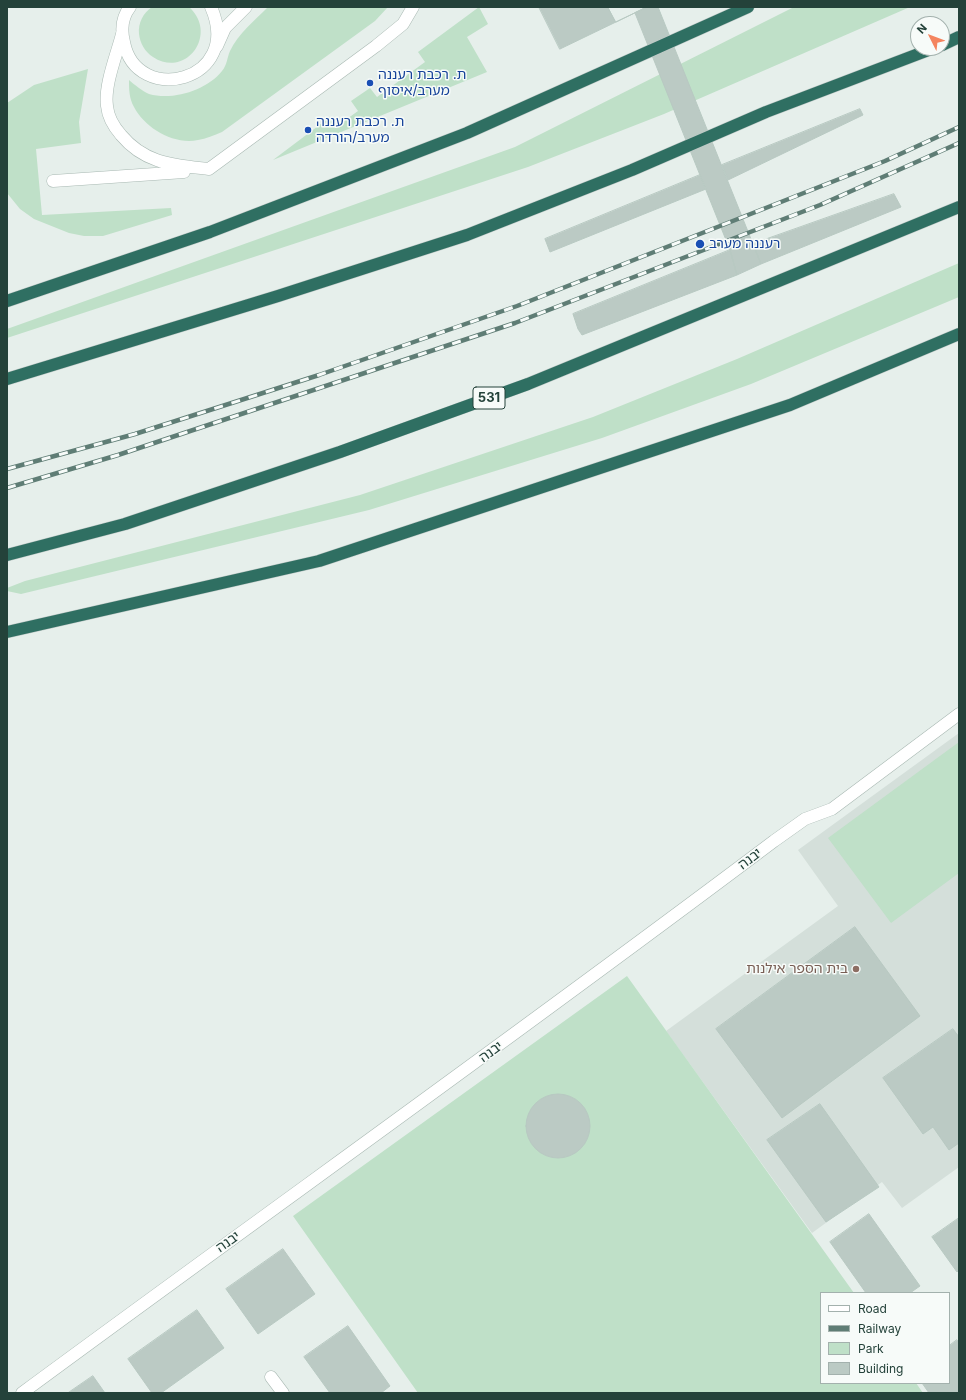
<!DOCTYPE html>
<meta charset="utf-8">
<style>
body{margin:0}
#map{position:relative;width:966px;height:1400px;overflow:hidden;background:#e6efeb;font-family:Inter,sans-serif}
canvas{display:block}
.frame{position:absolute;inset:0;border:8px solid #24423a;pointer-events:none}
.legend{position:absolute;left:820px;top:1292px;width:130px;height:92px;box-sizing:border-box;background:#f7fbf9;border:1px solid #a3b1ad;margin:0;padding:5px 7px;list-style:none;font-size:12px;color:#24423a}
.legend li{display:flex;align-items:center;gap:8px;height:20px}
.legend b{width:20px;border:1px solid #a3b1ad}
.north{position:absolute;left:910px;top:16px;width:40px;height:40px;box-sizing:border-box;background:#f7fbf9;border:1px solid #a3b1ad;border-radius:50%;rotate:312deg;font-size:11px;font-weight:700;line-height:16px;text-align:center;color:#24423a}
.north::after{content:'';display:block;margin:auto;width:14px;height:18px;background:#f4845f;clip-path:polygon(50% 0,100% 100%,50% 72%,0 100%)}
</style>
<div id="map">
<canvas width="966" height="1400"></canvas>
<div class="frame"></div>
<ul class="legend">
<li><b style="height:5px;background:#fff"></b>Road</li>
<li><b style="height:5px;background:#5f7d75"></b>Railway</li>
<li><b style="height:11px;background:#bfe0c8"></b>Park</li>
<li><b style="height:11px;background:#bbcac4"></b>Building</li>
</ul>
<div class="north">N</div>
</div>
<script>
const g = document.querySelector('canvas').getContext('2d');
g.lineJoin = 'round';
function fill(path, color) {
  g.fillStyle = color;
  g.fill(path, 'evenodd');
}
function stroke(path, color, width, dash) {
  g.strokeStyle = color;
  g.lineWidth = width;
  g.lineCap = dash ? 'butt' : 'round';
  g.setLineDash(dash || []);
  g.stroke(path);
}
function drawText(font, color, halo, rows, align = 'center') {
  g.font = font + ' Inter,"Noto Sans Hebrew",sans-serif';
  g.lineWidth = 3;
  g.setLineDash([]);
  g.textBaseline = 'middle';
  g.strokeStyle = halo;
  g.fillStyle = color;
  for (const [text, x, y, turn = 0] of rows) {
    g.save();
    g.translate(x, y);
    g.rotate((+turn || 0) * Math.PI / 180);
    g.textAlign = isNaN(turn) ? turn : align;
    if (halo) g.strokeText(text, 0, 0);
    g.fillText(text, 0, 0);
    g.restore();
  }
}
fill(new Path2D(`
 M959,733V1167L902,1208L882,1182L812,1233L666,1031L838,906L798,850Z`), '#d4dfda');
fill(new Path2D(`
 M152,7H189C219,34 186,79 153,57C145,52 140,43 139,34C138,23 143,13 152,7Z
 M268,7H388L375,21L222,132C214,135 206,139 198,140C173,145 145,128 134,107C129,98 129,89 129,80C135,85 142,91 149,94C173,101 207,90 222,71C227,65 227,58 230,51C238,34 255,20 268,7Z
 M479,7L488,24L467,37L487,72L273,160L330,117L337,126L358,111L351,101L370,88L377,97L425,62L418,52Z
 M794,7H910L664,114L528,167L7,338V329L515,147Z
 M88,69L79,122L81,143L36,149L42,215L171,208L172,215L103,236H84L69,233L34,219L20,209L7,193V103L34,85Z
 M959,263V297L751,384L602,438L369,510L21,594L7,591V588L25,581L360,495L593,417L737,359Z
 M959,742V873L891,923L828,838Z
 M627,976L854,1293H821V1383H916L923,1393H418L293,1216Z`), '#bfe0c8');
const building = new Path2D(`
 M539,7H647L560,49Z
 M608,7H647L616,22Z
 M647,7H658L761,264L737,275L730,250L635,13Z
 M860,109L863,115L728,180L722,165Z
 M700,175L706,189L550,252L545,239Z
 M894,194L901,207L761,264L753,244Z
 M730,250L737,275L582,335L578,329L573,314Z
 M855,927L920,1016L782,1118L716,1029Z
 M953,1029L959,1037V1143L949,1150L933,1127L923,1134L883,1078Z
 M526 1126a32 32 0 1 1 64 0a32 32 0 1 1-64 0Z
 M820,1104L879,1187L826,1222L767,1140Z
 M869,1214L920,1286L910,1293H866L830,1242Z
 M959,1218V1270L957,1272L932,1237Z
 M283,1249L315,1294L258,1334L226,1289Z
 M197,1310L224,1348L161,1393H152L128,1359Z
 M348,1326L390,1386L381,1393H330L304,1357Z
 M957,1340L959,1343V1393H929L922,1383H949V1346Z
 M93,1376L105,1393H68Z`);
fill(building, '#bbcac4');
stroke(building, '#b8c9c2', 1);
const service = new Path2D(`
 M122,34C117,54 104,85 107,106C108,117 114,127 121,135C145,164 174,165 209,169L376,46L403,24L413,7
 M217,46L225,28L246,7
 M53,181L184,172`);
const minor = new Path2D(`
 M130,7C122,17 121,30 124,42C136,107 244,82 211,7
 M271,1377L283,1393
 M22,1393C273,1208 526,1028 774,841L805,819L832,809L959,714`);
const motorway = new Path2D(`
 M942,45L959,37
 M7,301L210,232L467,133L748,7
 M7,379L278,296L467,235L632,170L766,112L934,48
 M7,555L125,524L340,452L528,384L959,207
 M7,632L319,561L790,405L959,334`);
stroke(service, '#a8b8b2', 13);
stroke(minor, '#a8b8b2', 13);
stroke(motorway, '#c2cac8', 13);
stroke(service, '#fff', 12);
stroke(minor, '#fff', 12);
stroke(motorway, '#2f6f62', 12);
const rail = new Path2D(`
 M7,469L135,434L319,375L517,306L885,161L959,127
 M7,488L118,455L515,323L820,205L959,143`);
stroke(rail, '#5f7d75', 4.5);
stroke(rail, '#f7fbf9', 3, [9]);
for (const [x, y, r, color] of [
 [370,83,4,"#1a4fb4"],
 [308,130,4,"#1a4fb4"],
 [700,244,5,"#1a4fb4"],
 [856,969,4,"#8d6e63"]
]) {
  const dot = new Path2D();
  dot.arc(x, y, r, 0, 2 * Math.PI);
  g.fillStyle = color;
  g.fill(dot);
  stroke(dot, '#f7fbf9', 1.5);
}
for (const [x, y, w] of [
 [489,398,32]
]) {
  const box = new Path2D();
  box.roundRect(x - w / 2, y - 11, w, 22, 3);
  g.fillStyle = '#f7fbf9';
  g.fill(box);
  stroke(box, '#24423a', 1);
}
drawText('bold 13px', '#24423a', null, [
 ["531",489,398]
]);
drawText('14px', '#164399', '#f7fbf9', [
 ["ת. רכבת רעננה",378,75],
 ["מערב/איסוף",378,91],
 ["ת. רכבת רעננה",316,122],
 ["מערב/הורדה",316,138],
 ["רעננה מערב",709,244]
], 'left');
drawText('14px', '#24423a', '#f7fbf9', [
 ["יבנה",750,859,-37],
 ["יבנה",491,1052,-36],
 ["יבנה",228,1242,-35]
]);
drawText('14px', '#785e54', '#f7fbf9', [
 ["בית הספר אילנות",848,969]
], 'right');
</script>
